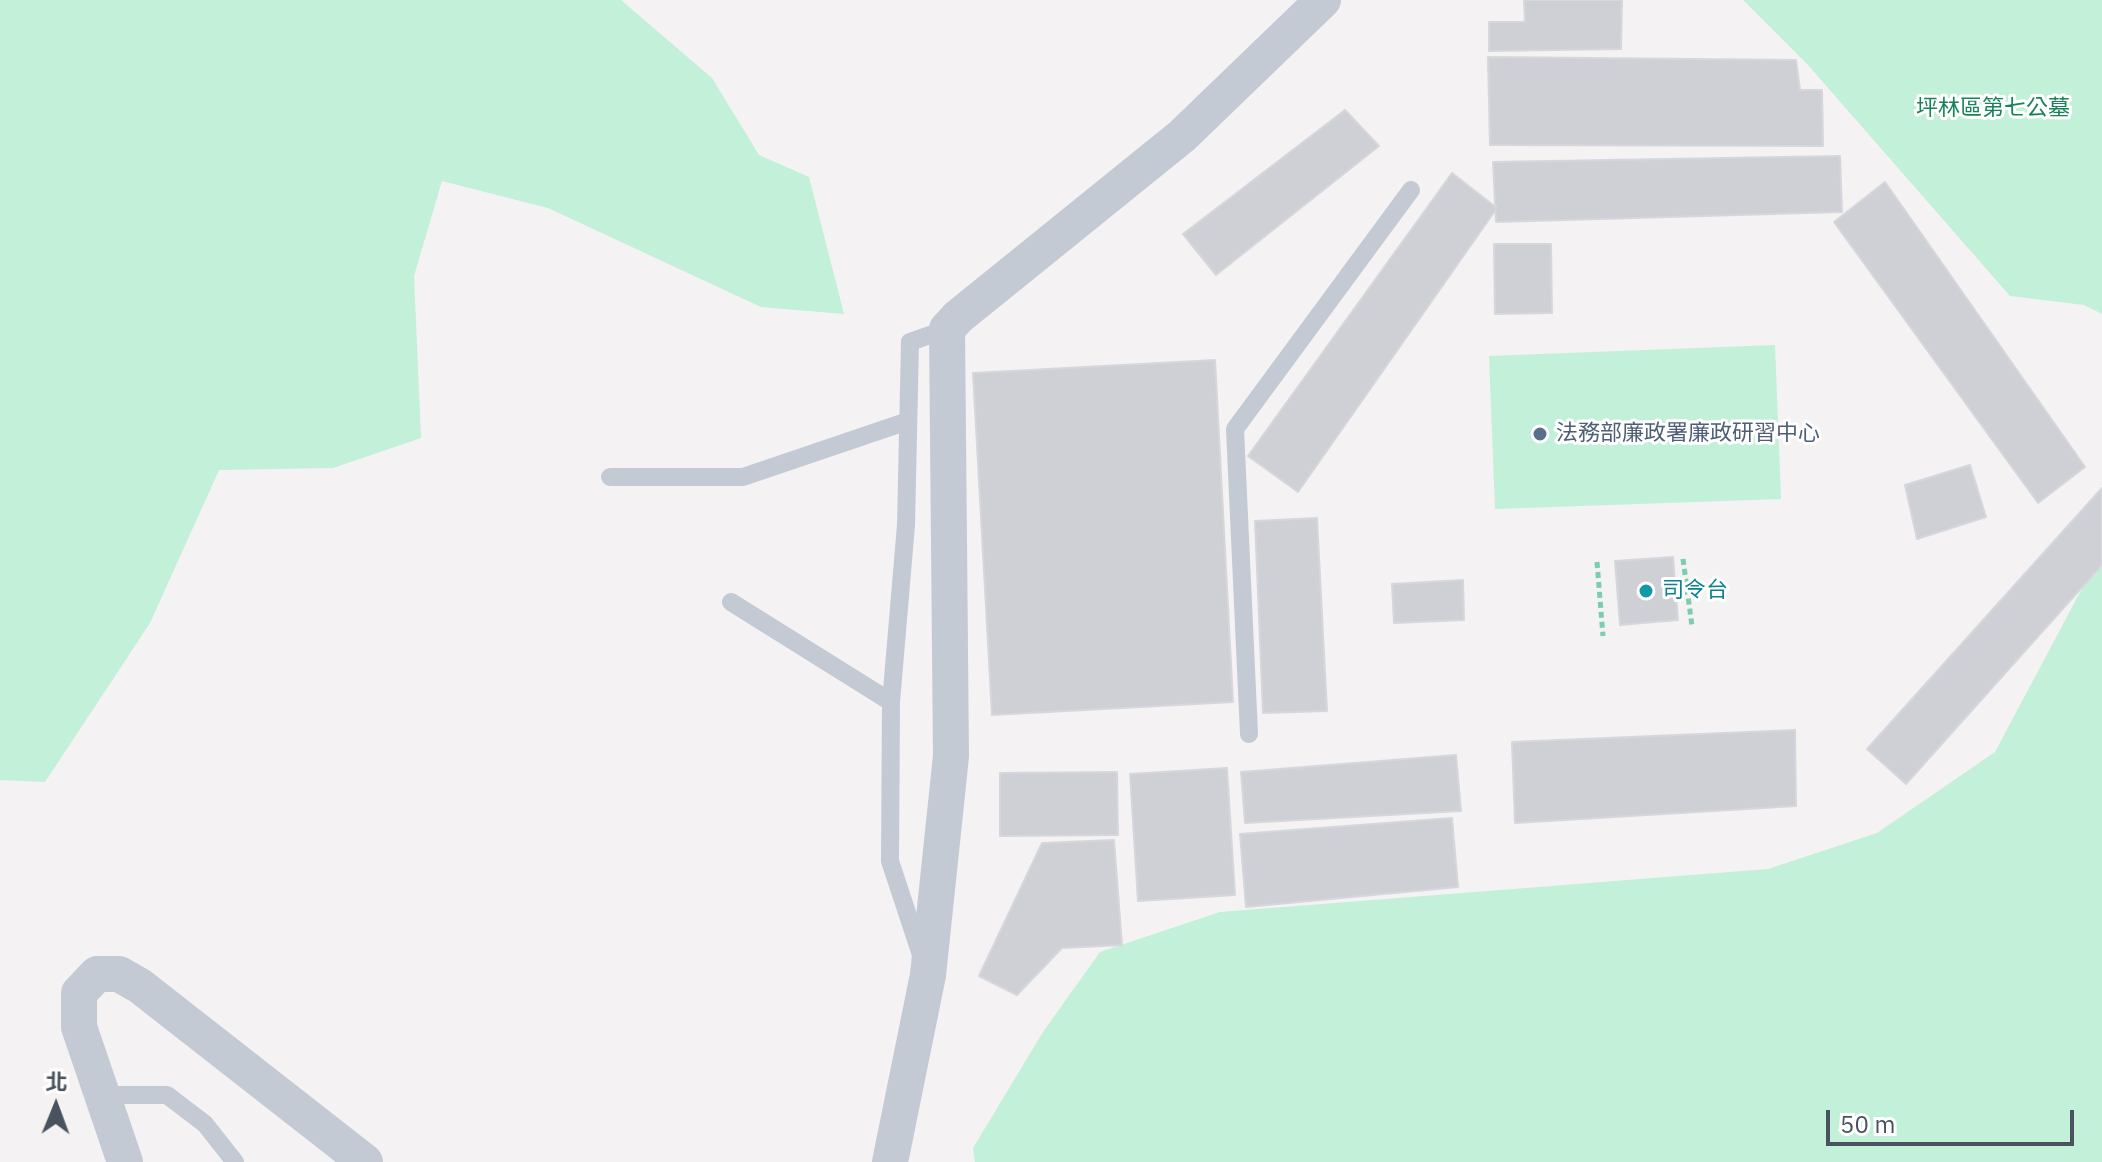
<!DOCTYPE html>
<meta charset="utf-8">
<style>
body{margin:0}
#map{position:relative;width:2102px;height:1162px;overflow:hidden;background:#f4f2f2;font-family:"IBM Plex Sans","Noto Sans TC",sans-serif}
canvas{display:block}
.north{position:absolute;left:16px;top:1066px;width:80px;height:80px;-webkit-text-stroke:6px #fff;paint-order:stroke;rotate:1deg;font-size:22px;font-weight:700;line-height:32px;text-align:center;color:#49535f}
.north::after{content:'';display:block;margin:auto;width:28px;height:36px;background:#49535f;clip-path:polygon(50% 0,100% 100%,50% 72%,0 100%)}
.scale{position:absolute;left:1826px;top:1110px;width:248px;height:36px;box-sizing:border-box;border:4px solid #49535f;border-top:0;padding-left:10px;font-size:24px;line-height:28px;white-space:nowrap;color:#49535f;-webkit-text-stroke:6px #fff;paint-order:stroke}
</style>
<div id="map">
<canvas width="2102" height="1162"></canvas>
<div class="north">北</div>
<div class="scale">50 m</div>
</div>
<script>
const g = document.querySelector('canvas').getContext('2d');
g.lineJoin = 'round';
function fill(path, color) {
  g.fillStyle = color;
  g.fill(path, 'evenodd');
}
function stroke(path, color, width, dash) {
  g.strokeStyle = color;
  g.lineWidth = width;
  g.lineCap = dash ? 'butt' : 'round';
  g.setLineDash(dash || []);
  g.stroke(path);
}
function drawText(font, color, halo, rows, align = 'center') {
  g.font = font + ' "IBM Plex Sans","Noto Sans TC",sans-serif';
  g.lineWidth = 6;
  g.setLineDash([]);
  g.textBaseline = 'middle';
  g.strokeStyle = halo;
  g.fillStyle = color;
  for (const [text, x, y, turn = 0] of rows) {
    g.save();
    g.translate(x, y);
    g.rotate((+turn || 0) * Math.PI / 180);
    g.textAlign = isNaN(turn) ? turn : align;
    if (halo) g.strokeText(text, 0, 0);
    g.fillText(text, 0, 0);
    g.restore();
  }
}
fill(new Path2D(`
 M0,0H621L712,78L759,155L809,177L844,314L761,307L548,208L442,181L414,276L421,438L333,468L219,470L150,623L45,782L0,780Z
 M1743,0H2102V314L2084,305L2010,296L1808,65Z
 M1775,345L1781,499L1495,509L1489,356Z
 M2102,551V1162H975L973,1148L1043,1032L1100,952L1220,912L1768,869L1877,833L1995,752Z`), '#c2f0d9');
const building = new Path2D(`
 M1524,0H1622L1621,49L1489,51V22H1525Z
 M1488,57L1796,60L1800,90H1822L1823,146L1490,145Z
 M1345,110L1379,146L1216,275L1183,234Z
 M1840,156L1842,212L1496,222L1493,162Z
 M1452,173L1497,208L1298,492L1248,456Z
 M1885,182L2085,467L2038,503L1834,222Z
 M1494,244H1551L1552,313L1495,314Z
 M1215,360L1233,702L992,715L973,373Z
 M1970,465L1986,517L1917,539L1905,485Z
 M2102,488V565L1906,784L1867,749Z
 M1317,518L1327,711L1263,713L1255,521Z
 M1673,557L1678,620L1620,625L1615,561Z
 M1463,580L1464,620L1394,623L1392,584Z
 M1795,730L1796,806L1515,823L1512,742Z
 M1456,755L1461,811L1245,823L1241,772Z
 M1227,768L1235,895L1138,901L1130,774Z
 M1117,772L1118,835L1000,836V773Z
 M1452,818L1458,887L1246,907L1240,834Z
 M1114,840L1122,945L1062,948L1017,995L979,976L1042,843Z`);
fill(building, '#ced0d6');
stroke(building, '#d6d7dd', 2);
stroke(new Path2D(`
 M1683,559L1692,626
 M1597,562L1603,636`), '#7acead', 5, [6, 4]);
stroke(new Path2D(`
 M610,477H743L908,421
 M731,602L891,702
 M1249,734L1235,429L1411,190
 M922,958L890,861L891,702L906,525L910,342L947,329
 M102,1095H167L205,1124L235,1162`), '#c3cad3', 18);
stroke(new Path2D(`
 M125,1162L79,1027V993L97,974H119L140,986L365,1162
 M890,1162L928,975L951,756L947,329L958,317L1182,136L1323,0`), '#c3cad3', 36);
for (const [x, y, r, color] of [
 [1540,434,8,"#5c6f8a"],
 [1646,591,8,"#0f9aa8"]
]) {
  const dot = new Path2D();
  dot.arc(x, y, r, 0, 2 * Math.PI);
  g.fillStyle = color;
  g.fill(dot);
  stroke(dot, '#fff', 3);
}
drawText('22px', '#188359', '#fff', [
 ["坪林區第七公墓",1993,109]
]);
drawText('22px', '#4e5e75', '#fff', [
 ["法務部廉政署廉政研習中心",1556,434]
], 'left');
drawText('22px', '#0d838f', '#fff', [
 ["司令台",1662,591]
], 'left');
</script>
